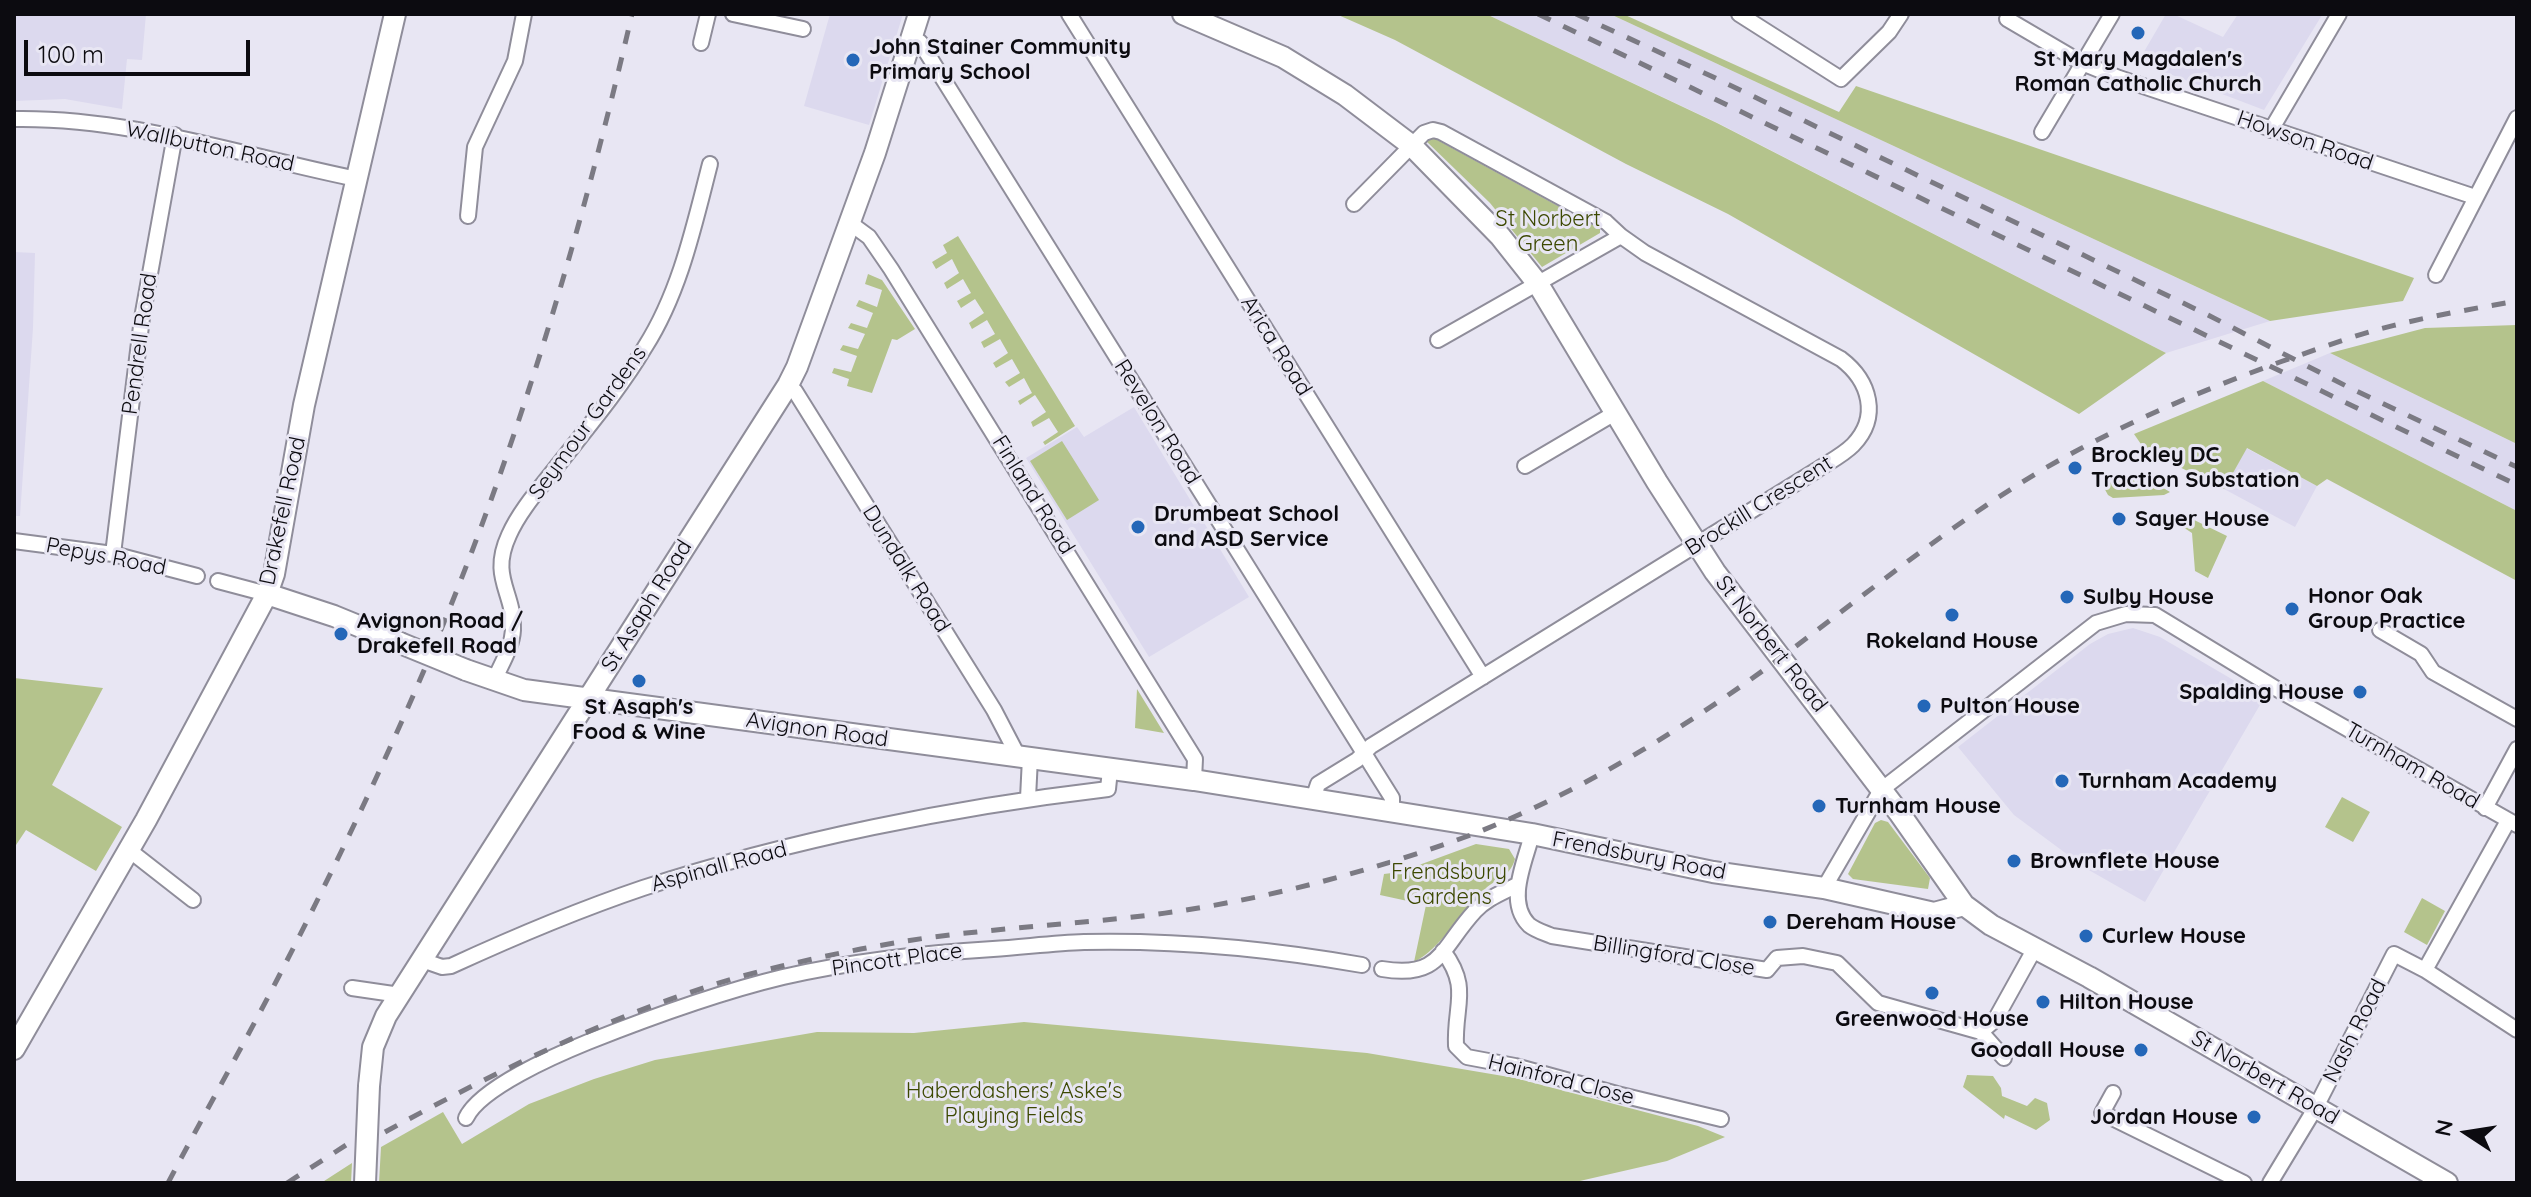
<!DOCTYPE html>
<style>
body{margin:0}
#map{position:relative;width:2531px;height:1197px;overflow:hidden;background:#e8e6f3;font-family:Quicksand,sans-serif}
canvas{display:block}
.frame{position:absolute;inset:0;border:16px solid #0c0b10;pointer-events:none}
.north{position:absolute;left:2427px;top:1093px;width:80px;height:80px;-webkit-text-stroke:6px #e8e6f3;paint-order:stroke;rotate:282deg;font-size:22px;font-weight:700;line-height:32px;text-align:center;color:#0c0b10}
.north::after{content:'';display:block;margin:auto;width:28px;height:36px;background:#0c0b10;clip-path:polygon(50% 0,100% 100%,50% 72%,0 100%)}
.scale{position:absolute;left:24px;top:40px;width:226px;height:36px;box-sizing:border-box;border:4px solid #0c0b10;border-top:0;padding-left:10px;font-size:24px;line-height:28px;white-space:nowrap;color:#0c0b10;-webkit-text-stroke:6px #e8e6f3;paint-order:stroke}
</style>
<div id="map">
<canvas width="2531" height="1197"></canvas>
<div class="frame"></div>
<div class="north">N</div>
<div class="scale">100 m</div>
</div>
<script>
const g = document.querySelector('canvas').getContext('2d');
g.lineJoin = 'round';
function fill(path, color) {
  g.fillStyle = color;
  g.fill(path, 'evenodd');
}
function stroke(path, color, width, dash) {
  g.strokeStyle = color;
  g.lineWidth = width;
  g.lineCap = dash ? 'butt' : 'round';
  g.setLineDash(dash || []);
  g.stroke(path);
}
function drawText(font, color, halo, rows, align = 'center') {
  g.font = font + ' Quicksand,sans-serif';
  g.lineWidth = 6;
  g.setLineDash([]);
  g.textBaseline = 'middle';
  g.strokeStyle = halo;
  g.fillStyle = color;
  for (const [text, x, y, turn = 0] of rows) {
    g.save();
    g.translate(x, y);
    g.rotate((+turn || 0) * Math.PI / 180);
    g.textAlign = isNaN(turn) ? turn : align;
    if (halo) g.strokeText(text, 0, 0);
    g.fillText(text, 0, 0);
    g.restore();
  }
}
fill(new Path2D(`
 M14,14H146L142,60L127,59L122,109L65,99L14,101Z
 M830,14H903L869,125L804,106Z
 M1486,14H1610L2270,321L2166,353L1718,123Z
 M2166,14H2173L2223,37L2238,14L2322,15L2264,110L2138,62Z
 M14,252L35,253L33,328L20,516H14Z
 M2330,353L2517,444V511L2263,381Z
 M1134,407L1249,597L1149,657L1026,458L1077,427L1084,437Z
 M2246,448L2317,486L2295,527L2224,489Z
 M2133,628L2160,637L2264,698L2145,902L2087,869L2014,815L1958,747L2090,644L2108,634Z`), '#dcd9ee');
fill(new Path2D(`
 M1336,14H1486L1717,123L2166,353L2079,414L1728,214L1626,164L1395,40Z
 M1610,14H1623L1839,112L1856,86L2414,278L2403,301L2270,321Z
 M1428,136L1441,137V142L1600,229V233L1542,267L1490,203L1424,139Z
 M958,236L1075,426L1045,445L1043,442L1058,432L1049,418L1033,427L1031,422L1046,412L1035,395L1020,405L1018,401L1032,393L1024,378L1009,387L1005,382L1020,373L1012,359L996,368L993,363L1008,353L1000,339L984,348L981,342L995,334L987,320L972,329L969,323L984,313L975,299L961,308L957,301L971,293L963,279L947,289L944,283L959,273L952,259L936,269L932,262L947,253L943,245Z
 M868,274L882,280L915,329L897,340L892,339L872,393L847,386L849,379L832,373L834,368L851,372L857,356L840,350L843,345L858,349L865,334L848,328L851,323L867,328L873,313L856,306L859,300L877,307L882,290L865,284Z
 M2517,325V444L2330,353L2425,328Z
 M2263,381L2517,511V581L2327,479L2317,486L2247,448L2224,489L2145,450L2134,434Z
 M1062,441L1099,500L1067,520L1030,461Z
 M2136,476L2150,480L2170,492L2164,495L2113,498L2108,495L2103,486L2122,477Z
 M2188,517L2227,536L2208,578L2195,571L2192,533L2183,527Z
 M14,678L103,688L52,785L122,827L96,871L26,830L14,848Z
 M1137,689L1164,733L1135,728Z
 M2342,797L2370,812L2353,842L2325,827Z
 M1881,820L1888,822L1930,878L1928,889L1853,879L1848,874L1875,823Z
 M1476,844L1509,849L1515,859C1510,877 1497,878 1485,889C1462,910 1441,949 1414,962L1426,905L1380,895L1384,874L1400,872Z
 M2422,898L2445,911L2427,945L2404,932Z
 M1024,1022L1367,1053L1515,1078L1698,1126L1725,1137L1667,1161L1571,1183H379L381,1147L443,1112L462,1144L529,1104L594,1079L655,1060L817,1032L914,1033Z
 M1967,1075L1993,1076L2001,1088L2002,1096L2027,1106L2035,1098L2047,1103L2050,1120L2036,1130L2005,1115L2004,1119L1963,1087Z
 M352,1163L351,1183H321Z`), '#b4c38c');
const street = new Path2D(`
 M733,14L803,29
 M1069,14L1483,677
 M1739,14L1841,79L1889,32L1901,14
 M2007,19L2082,63L2119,78L2475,197
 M911,39L920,42L1382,782L1392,798V812
 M701,43L708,14
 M14,119C131,117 243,156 357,179
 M2271,130L2339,14
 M2042,132L2112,14
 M1354,204L1424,133L1433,130L1441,132L1606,222L1621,236L1438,340
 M468,216L475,147L515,61L524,14
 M850,223L869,237L891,269L1195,759L1194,780
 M2436,275L2517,118
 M788,385L795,391L994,710L1018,756
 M1525,466L1615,413
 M14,541L113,554L197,576
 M113,554L142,318L175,135
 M218,581L267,594
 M2380,630L2421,654L2433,672L2517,719
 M494,681C501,664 512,648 513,630C515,592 489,578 509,535C520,510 541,487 558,465C588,427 620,389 645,347C680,292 694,226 710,164
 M1028,798L1030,758
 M1313,799L1318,784L1357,760L1371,746L1817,470C1829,462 1843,455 1853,445C1880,417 1870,381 1841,359L1645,253L1621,236
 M2485,808L2517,749
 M1532,834C1526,860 1505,901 1529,925C1535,930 1545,933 1552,936L1767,970L1777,958L1803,956L1837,963L1878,1003L1981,1032
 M129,850L193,900
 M1824,888L1881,790L2096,623L2126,614L2155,615L2275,688L2517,825
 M1443,951C1471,988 1454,1005 1456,1046L1467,1057L1515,1066L1617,1094L1721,1119
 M422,960L442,967L451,966C514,937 578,910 643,888C789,840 955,807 1108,789L1110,770
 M1382,969C1441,979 1440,949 1475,911C1487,898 1502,893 1517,885
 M2425,970L2508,821
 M352,988L400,995
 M1981,1032L1995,1020L2035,948
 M1981,1032L2004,1058
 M2113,1093L2102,1113L2244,1183
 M466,1118C480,1088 556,1055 588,1042C651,1017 716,993 783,977C853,961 923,953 993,949C1024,947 1054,943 1084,942C1177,940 1271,949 1362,965
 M2270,1183L2316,1107L2394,954L2425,970L2517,1030`);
const secondary = new Path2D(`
 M1183,14L1283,57L1345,95L1411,145L1500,236L1538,284L1657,482L1715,572L1900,814L1964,905L1991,925L2089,977L2447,1183
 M267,594L334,616L400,643
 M466,670L524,690L1194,780L1313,799L1532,834L1713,872L1824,888L1934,913L1964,905
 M14,1049L146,820L267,594L274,574L304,405L395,14
 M369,1086L373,1047L386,1016L788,385L797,367L875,153L919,14`);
stroke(street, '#8f8d9a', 18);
stroke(secondary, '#8f8d9a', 24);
stroke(street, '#fff', 14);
stroke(secondary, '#fff', 20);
stroke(new Path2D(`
 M1538,14L2517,485
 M1576,14L1711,76L2208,315L2352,389L2517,467
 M385,1132C506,1066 647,997 782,966C846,951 912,938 977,932C1047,924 1117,921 1186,910C1282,895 1377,869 1468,836C1575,795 1679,732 1772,664C1859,600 1944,529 2037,473C2113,428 2197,392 2280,362C2313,351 2346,338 2380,329C2425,317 2471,309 2517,301
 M168,1183C204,1114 243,1046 279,976C336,865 390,753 438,637C521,436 583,226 632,14
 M287,1183L354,1140`), '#7b7a83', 5, [14, 14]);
const secondaryBridge = new Path2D(`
 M400,643L466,670
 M365,1183L369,1086`);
stroke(secondaryBridge, '#8f8d9a', 24, []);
stroke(secondaryBridge, '#fff', 20);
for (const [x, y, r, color] of [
 [2138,33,8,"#2467b8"],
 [853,60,8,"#2467b8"],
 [2075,468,8,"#2467b8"],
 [2119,519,8,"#2467b8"],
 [1138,527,8,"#2467b8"],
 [2067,597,8,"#2467b8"],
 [2292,609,8,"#2467b8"],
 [1952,615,8,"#2467b8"],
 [341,634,8,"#2467b8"],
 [639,681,8,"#2467b8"],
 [2360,692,8,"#2467b8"],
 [1924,706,8,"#2467b8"],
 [2062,781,8,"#2467b8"],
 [1819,806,8,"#2467b8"],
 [2014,861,8,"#2467b8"],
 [1770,922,8,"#2467b8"],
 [2086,936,8,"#2467b8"],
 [1932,993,8,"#2467b8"],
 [2043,1002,8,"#2467b8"],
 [2141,1050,8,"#2467b8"],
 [2254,1117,8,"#2467b8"]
]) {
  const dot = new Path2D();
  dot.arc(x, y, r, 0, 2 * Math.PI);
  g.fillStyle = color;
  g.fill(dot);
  stroke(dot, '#e8e6f3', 3);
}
drawText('bold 22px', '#0c0b10', '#e8e6f3', [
 ["John Stainer Community",869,47],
 ["Primary School",869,72],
 ["St Mary Magdalen's",2138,59,"center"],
 ["Roman Catholic Church",2138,84,"center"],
 ["Brockley DC",2091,455],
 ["Traction Substation",2091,480],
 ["Drumbeat School",1154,514],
 ["and ASD Service",1154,539],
 ["Sayer House",2135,519],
 ["Honor Oak",2308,596],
 ["Group Practice",2308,621],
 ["Sulby House",2083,597],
 ["Avignon Road /",357,621],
 ["Drakefell Road",357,646],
 ["Rokeland House",1952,641,"center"],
 ["Spalding House",2344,692,"right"],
 ["Pulton House",1940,706],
 ["St Asaph's",639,707,"center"],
 ["Food & Wine",639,732,"center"],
 ["Turnham Academy",2078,781],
 ["Turnham House",1835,806],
 ["Brownflete House",2030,861],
 ["Dereham House",1786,922],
 ["Curlew House",2102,936],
 ["Hilton House",2059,1002],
 ["Greenwood House",1932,1019,"center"],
 ["Goodall House",2125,1050,"right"],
 ["Jordan House",2238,1117,"right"]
], 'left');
drawText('22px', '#0c0b10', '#e8e6f3', [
 ["Howson Road",2305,141,19],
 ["Wallbutton Road",210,147,12],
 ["Pendrell Road",140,344,-82],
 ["Arica Road",1276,346,58],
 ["Revelon Road",1157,422,58],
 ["Seymour Gardens",588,423,-54],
 ["Finland Road",1033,495,58],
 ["Brockill Crescent",1759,506,-32],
 ["Drakefell Road",283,511,-78],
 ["Pepys Road",106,557,11],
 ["Dundalk Road",906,569,58],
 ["St Asaph Road",647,606,-58],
 ["St Norbert Road",1771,644,52],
 ["Avignon Road",817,730,8],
 ["Turnham Road",2412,766,30],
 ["Frendsbury Road",1639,856,11],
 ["Aspinall Road",719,867,-15],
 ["Billingford Close",1674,956,9],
 ["Pincott Place",897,960,-8],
 ["Nash Road",2355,1031,-63],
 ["St Norbert Road",2265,1078,30],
 ["Hainford Close",1561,1080,14]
]);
drawText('22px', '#3c4801', '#e8e6f3', [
 ["St Norbert",1548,219],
 ["Green",1548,244],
 ["Frendsbury",1449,872],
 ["Gardens",1449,897],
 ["Haberdashers' Aske's",1014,1091],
 ["Playing Fields",1014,1116]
]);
</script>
